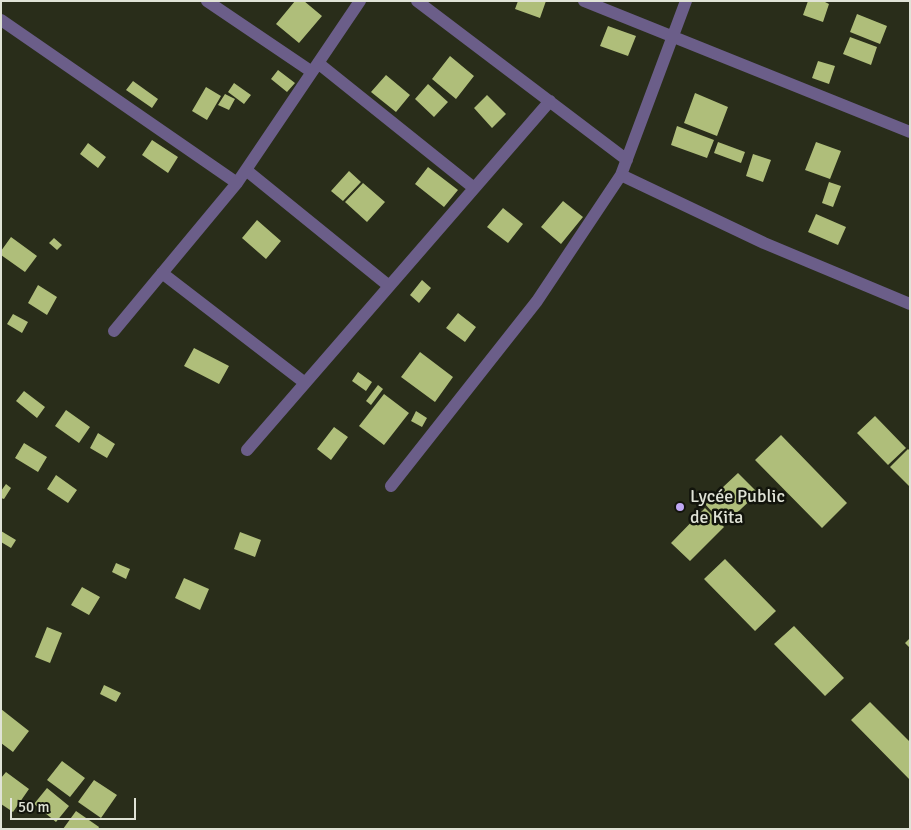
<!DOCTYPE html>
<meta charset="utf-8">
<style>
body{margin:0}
#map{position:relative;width:911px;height:830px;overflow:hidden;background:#292d1a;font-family:Signika,sans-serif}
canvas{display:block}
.frame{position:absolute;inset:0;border:2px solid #e0e3d7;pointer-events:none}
.scale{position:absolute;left:10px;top:798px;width:126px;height:22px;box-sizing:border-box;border:2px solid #e0e3d7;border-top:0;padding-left:6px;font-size:15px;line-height:18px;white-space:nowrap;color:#e0e3d7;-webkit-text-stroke:4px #12140c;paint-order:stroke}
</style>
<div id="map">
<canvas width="911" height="830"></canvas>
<div class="frame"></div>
<div class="scale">50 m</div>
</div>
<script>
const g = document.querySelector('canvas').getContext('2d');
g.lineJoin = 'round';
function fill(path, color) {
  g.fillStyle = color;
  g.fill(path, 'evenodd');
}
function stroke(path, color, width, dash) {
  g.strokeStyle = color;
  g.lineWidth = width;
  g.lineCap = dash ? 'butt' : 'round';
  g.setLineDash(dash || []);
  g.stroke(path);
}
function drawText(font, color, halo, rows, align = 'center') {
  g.font = font + ' Signika,sans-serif';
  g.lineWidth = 5;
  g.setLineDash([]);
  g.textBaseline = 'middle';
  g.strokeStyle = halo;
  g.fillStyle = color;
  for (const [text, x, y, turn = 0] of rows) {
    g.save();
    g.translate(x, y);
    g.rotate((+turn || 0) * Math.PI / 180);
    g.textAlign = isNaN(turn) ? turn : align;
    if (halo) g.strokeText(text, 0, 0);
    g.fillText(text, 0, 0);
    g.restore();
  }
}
fill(new Path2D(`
 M295,1H304L322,16L299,43L276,24Z
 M518,1H546L540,18L515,9Z
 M808,1H823L829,4L823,22L803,15Z
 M857,14L887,26L880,44L850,32Z
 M608,26L636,36L628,56L600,46Z
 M850,37L877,47L871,65L843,54Z
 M450,56L474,76L456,99L432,79Z
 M818,61L835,66L829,84L812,78Z
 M278,70L295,83L287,92L271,79Z
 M386,75L410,95L396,112L371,92Z
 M133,81L158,99L152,108L126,90Z
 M234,83L251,95L244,104L228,92Z
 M428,84L448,102L434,117L415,99Z
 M206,87L221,96L207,120L192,111Z
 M695,93L728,107L717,136L684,123Z
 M225,94L235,99L229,110L218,105Z
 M487,95L506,114L492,128L474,108Z
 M677,126L714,140L707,158L671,145Z
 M152,140L178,157L168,173L142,155Z
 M718,142L745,152L741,163L714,153Z
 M816,142L841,151L830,179L805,170Z
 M88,143L106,157L98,168L80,154Z
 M753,154L771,160L763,182L746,176Z
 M428,167L458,190L444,207L415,184Z
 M349,171L361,182L343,201L331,191Z
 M829,182L841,186L833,207L822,203Z
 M363,183L385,202L367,222L345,202Z
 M563,201L583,217L561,244L541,227Z
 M503,208L523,224L508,243L487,227Z
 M816,214L846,227L838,245L808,232Z
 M257,220L281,241L266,259L242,238Z
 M11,237L37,256L25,272L1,255V251Z
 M54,238L62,245L57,250L49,243Z
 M422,280L431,288L419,303L410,295Z
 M38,285L57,297L47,315L28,303Z
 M458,313L476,327L465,342L446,328Z
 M13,314L28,322L22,333L7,324Z
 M194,348L229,366L219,384L184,366Z
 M420,352L453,377L435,402L401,377Z
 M358,372L372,382L366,391L352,381Z
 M378,385L383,389L371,405L366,401Z
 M24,391L45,407L37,418L16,401Z
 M384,394L409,413L384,445L359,426Z
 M66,410L90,427L79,443L55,426Z
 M416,411L427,418L422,427L411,421Z
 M875,416L906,448L888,465L857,433Z
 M334,427L348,437L331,460L317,449Z
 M98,433L115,444L107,458L90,448Z
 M781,435L847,503L822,528L755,460Z
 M24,443L47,457L38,472L15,458Z
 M908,449L910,451V487L890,467Z
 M738,473L758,493L724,525L705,504Z
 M56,475L77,490L68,503L47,489Z
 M6,484L11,488L4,499L1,498V491Z
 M705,508L724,527L690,561L671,543Z
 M1,531L16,540L11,548L1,542Z
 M240,532L261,540L255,557L234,549Z
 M725,559L776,611L755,631L704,579Z
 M116,563L130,569L126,579L112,572Z
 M184,578L209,589L200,610L175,598Z
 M82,587L100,597L89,615L71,605Z
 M794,626L844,678L825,696L774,644Z
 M47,627L62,633L50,663L35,657Z
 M910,638V648L905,643Z
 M104,685L121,693L116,702L100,694Z
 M870,702L910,742V780L851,720Z
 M1,709L29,731L13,752L1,743Z
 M62,761L85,778L70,797L47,780Z
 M6,772L29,789L13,812L1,804V778Z
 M94,780L117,795L101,818L78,802Z
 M47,788L69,806L56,822L34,804Z
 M76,811L99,827L98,829H63Z`), '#afbe7a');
stroke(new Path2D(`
 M207,1L312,72
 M417,1L627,160
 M584,1L910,132
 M1,20L237,183
 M318,63L474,188
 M246,170L389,286
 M621,175L764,243L910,304
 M162,273L305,383
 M114,331L237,183L360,1
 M247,450L550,101
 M391,486L537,301L621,175L686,1`), '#6b5e89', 12);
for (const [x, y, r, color] of [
 [680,507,5,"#c0a8f4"]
]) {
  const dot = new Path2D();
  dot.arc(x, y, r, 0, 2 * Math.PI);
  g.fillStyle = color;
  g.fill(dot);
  stroke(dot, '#12140c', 2);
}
drawText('18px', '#e0e3d7', '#12140c', [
 ["Lycée Public",690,497],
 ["de Kita",690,518]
], 'left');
</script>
